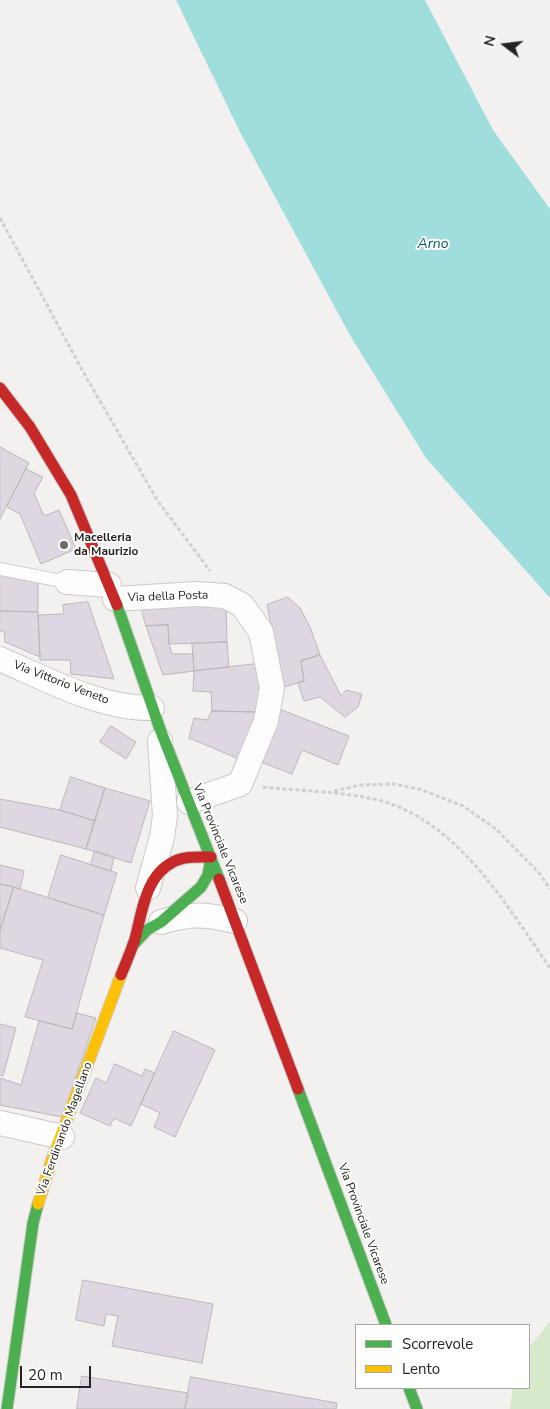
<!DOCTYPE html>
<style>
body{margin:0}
#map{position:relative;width:550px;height:1409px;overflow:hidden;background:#f2f1ef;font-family:"Nunito Sans",sans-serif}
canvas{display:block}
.legend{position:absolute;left:355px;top:1324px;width:175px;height:65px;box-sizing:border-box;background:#fffffe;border:1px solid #a7a7a6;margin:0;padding:6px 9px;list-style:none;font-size:15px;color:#242322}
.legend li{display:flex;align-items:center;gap:10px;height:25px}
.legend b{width:25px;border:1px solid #a7a7a6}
.north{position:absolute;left:480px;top:20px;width:50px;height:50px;-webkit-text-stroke:4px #fffffe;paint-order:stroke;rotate:285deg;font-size:14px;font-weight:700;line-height:20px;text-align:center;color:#242322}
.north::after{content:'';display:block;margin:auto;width:18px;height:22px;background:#242322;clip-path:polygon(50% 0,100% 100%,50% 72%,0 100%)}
.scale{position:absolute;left:20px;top:1366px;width:71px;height:22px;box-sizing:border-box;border:2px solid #242322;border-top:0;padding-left:6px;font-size:15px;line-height:18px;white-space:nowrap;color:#242322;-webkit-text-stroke:4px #fffffe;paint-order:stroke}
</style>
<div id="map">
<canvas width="550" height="1409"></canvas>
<ul class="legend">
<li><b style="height:6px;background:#4caf50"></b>Scorrevole</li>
<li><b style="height:6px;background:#ffc107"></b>Lento</li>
</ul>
<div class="north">N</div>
<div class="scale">20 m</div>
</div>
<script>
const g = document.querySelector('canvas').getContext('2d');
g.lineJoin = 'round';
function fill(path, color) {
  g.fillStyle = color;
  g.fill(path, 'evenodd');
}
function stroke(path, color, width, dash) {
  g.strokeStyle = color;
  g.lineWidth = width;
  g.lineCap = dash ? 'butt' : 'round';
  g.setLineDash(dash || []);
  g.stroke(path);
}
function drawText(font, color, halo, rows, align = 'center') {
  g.font = font + ' "Nunito Sans",sans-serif';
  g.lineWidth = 4;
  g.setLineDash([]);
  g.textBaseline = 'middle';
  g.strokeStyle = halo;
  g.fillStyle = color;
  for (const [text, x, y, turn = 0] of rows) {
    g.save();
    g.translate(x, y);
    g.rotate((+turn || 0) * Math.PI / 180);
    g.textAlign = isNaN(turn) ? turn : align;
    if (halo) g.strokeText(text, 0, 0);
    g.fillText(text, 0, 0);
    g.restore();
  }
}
fill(new Path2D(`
 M550,1321V1409H510L513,1388H529V1348Z`), '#d8e8cb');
fill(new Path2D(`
 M176,0H425L493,130L550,209V598L426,458L351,337L241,134Z`), '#a0dede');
const building = new Path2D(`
 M0,447L29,463L0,519Z
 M26,469L43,477L34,493L44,516L59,510L76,549L41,564L20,514L7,507Z
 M0,574L38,578V612L0,611Z
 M288,597L300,608L310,627L320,655L301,661L304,681L284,687L267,605Z
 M88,602L114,679L71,674L70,660H40L38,615L64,614L63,605Z
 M141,605H226L227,642L169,644L168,625L146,626Z
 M0,611L38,612L40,657L5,642L4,631H0Z
 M168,625L169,644L172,654H193L194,671L163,675L146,626Z
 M227,642L229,667L194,671L192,644Z
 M320,655L341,696L346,690L362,694L358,707L345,717L320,697L304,701L298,683L304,681L301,661Z
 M257,664L261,694L258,712L212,711L211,692L193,691L194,671Z
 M279,709L349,736L338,765L302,750L292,774L258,761Z
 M212,711L258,712L239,759L189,738L194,718L207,720Z
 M111,726L136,742L126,759L100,742Z
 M71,777L105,788L95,821L60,810Z
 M105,788L150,801L131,863L86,849Z
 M0,799L60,810L95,821L86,849L0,827Z
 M95,851L114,857L111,871L91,865Z
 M61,855L117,873L104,915L48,898Z
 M0,865L24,871L20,889L0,884Z
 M0,884L14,887L0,930Z
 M14,887L104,915L72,1029L25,1017L43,960L0,948V930Z
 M77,1013L96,1018L62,1117L0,1105V1078L21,1085L39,1021L72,1029Z
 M0,1024L16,1028L3,1076L0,1075Z
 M174,1031L215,1050L175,1137L154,1127L160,1113L141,1104Z
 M115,1064L142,1076L145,1069L155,1073L131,1126L114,1118L110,1126L80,1113L96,1078L106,1083Z
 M83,1280L213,1304L202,1363L112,1346L118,1316L106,1314L104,1326L76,1320Z
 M82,1376L188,1393L185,1409H77Z
 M191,1377L337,1403L336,1409H185Z`);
fill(building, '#ded7e1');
stroke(building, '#b9b9b8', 1);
const lane = new Path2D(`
 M0,569L67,582`);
const street = new Path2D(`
 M67,582L109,585
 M115,599L196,594L225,596L242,605L261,632L272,688L266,721L240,784L189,802
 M0,659C46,679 101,709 152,708
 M148,888L162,837L165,816L160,741
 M161,922C191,913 205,914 235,921
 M0,1123L62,1137`);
const fast = new Path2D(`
 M117,605L160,729L219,879
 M133,945L147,930L161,922L201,887L208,875L211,857
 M298,1089L386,1325
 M409,1388L417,1409
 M7,1409L33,1223L38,1204`);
const slow = new Path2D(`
 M38,1204L51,1162L121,975`);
const jam = new Path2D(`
 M0,388L30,427L71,495L117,605
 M219,879L298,1089
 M121,975C126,963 131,951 135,939C142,913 145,876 173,862C184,856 198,857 211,857`);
stroke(lane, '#cbcac8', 14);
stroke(street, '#cbcac8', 26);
stroke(fast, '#cbcac8', 13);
stroke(slow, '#cbcac8', 13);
stroke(jam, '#cbcac8', 13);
stroke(new Path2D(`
 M0,218L81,368L157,500L210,571
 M263,787C299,791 334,791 369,798C454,814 505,903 550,968
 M334,791L361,785L395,784L422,790L463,806L496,829L539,873L550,889`), '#d0d0cf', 3, [4, 2.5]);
stroke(lane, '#fdfdfd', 12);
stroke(street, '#fdfdfd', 24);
stroke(fast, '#4caf50', 11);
stroke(slow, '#ffc107', 11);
stroke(jam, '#c62828', 11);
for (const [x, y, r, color] of [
 [64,545,5,"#6c6b6a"]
]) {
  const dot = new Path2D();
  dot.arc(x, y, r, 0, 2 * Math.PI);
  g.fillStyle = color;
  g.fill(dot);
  stroke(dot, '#fffffe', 2);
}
drawText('bold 12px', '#242322', '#fffffe', [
 ["Macelleria",74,538],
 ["da Maurizio",74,552]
], 'left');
drawText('12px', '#242322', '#fffffe', [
 ["Via della Posta",168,597,-2],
 ["Via Vittorio Veneto",61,683,21],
 ["Via Provinciale Vicarese",220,844,68],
 ["Via Ferdinando Magellano",65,1129,-70],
 ["Via Provinciale Vicarese",363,1224,70]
]);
drawText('italic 14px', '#035758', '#fffffe', [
 ["Arno",433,245]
]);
</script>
